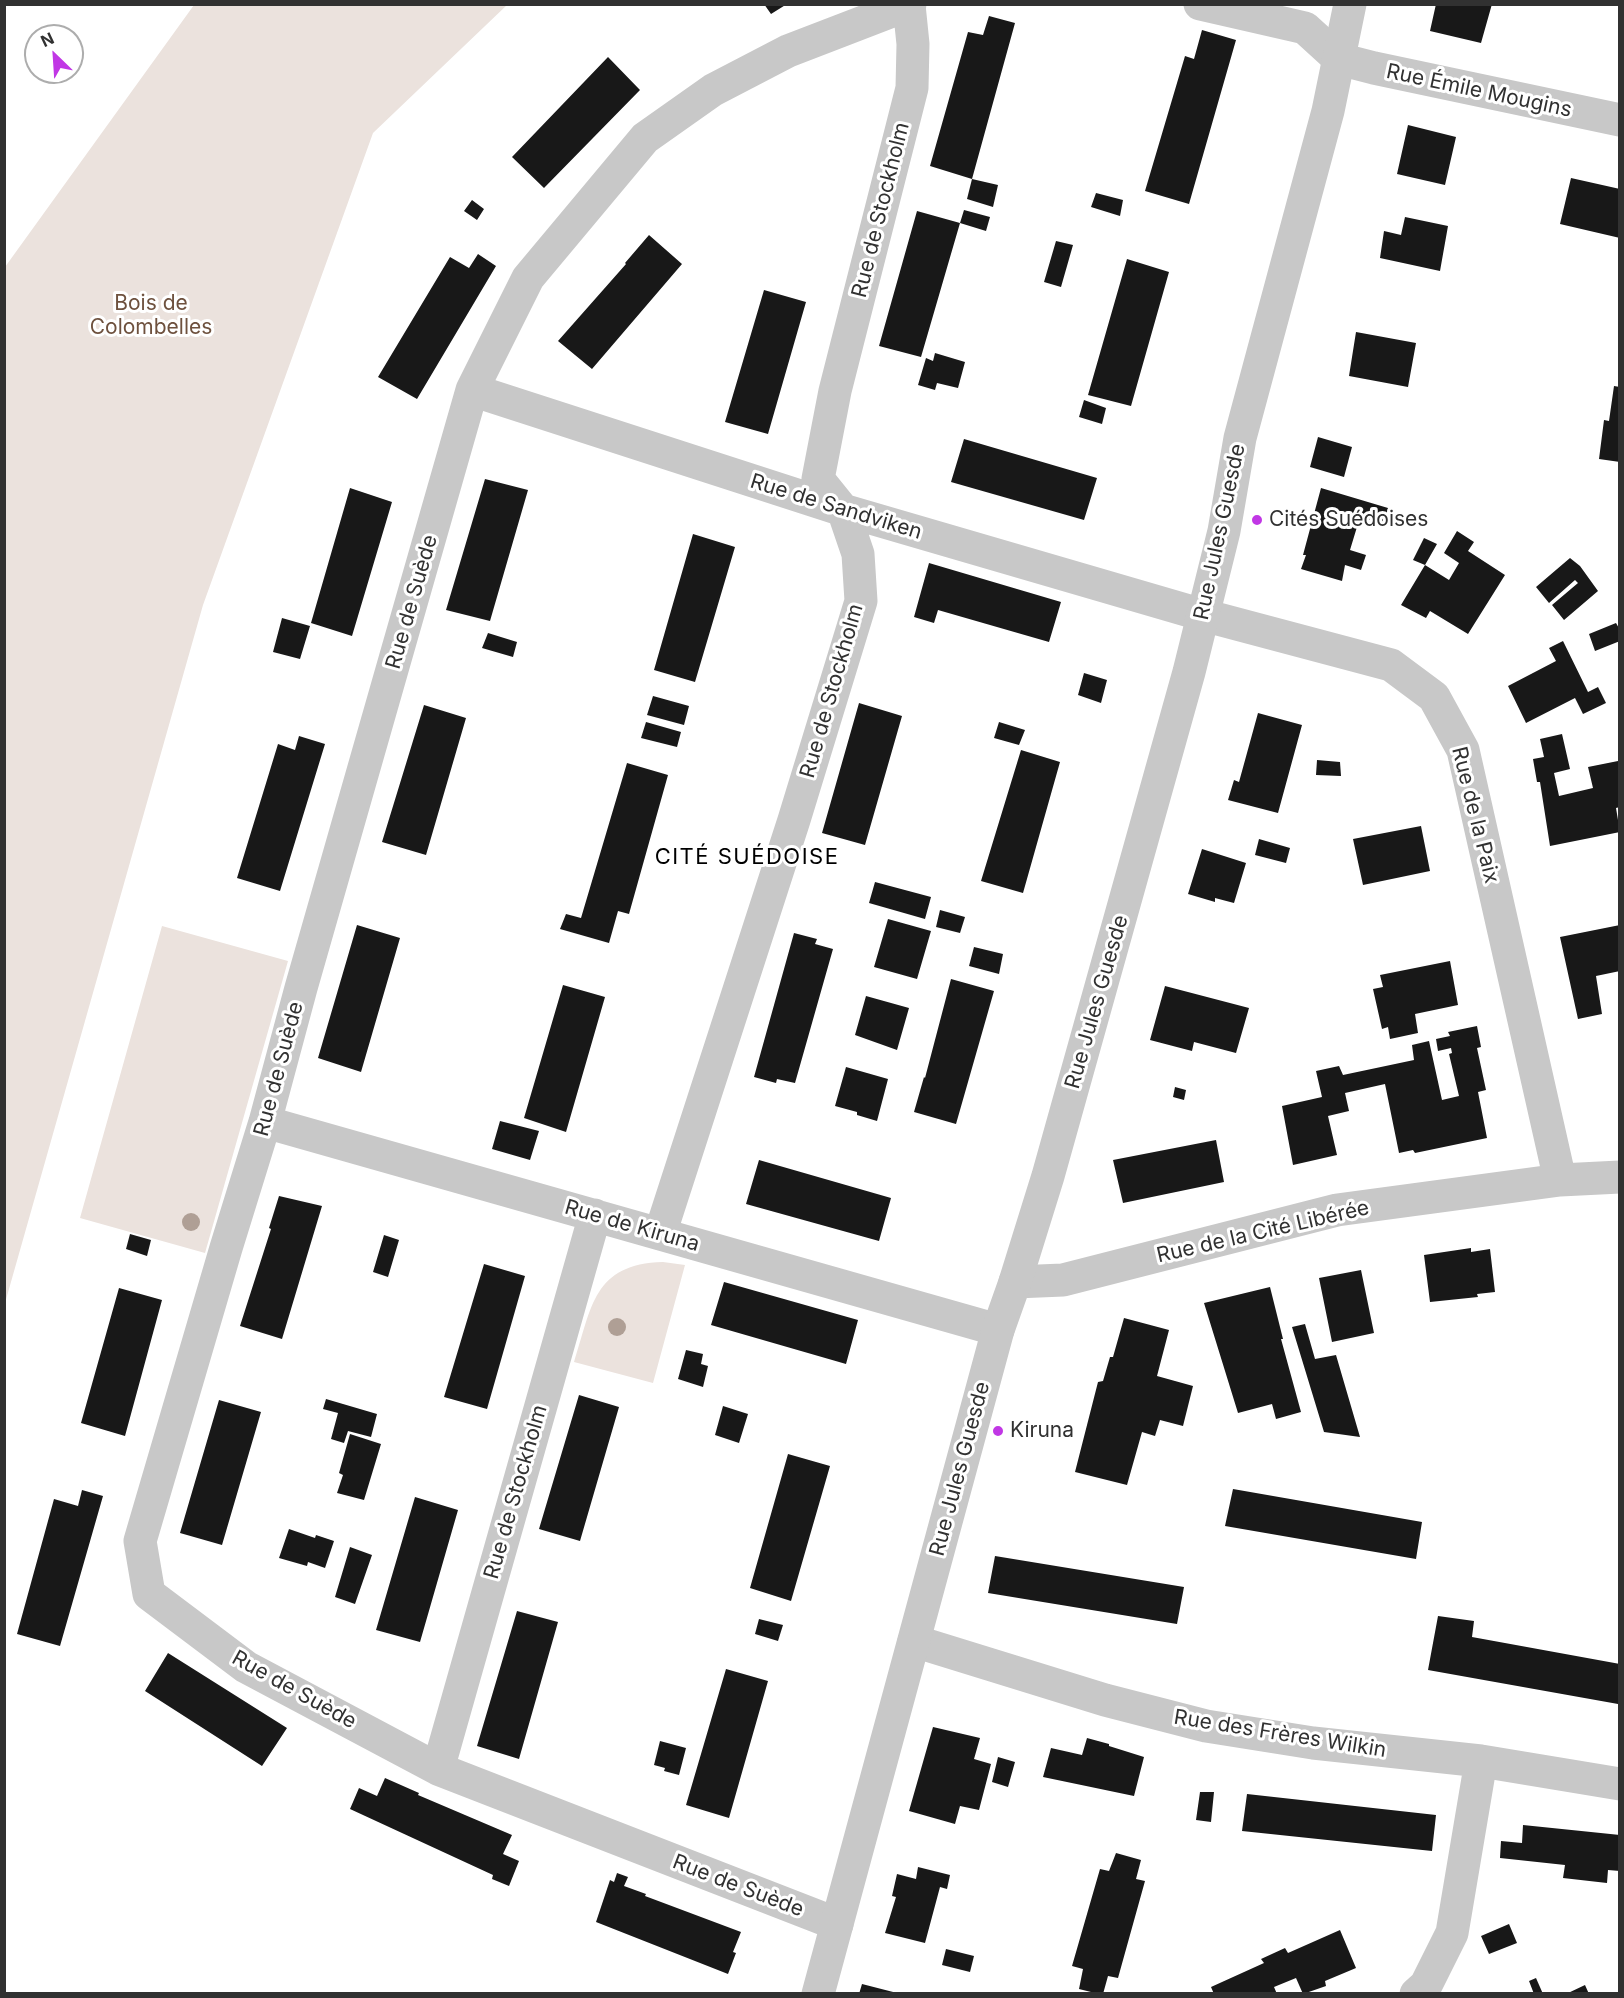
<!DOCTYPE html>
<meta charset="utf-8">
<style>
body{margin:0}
#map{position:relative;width:1624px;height:1998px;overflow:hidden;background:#fff;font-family:Inter,sans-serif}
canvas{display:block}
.frame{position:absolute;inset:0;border:6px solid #313131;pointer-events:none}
.north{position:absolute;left:24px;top:24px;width:60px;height:60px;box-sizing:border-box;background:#fff;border:2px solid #adadad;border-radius:50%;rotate:335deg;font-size:16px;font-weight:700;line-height:24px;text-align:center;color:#313131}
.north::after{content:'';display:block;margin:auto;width:21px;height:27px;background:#c137e5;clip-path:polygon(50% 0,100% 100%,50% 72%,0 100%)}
</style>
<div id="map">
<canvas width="1624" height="1998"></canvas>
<div class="frame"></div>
<div class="north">N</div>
</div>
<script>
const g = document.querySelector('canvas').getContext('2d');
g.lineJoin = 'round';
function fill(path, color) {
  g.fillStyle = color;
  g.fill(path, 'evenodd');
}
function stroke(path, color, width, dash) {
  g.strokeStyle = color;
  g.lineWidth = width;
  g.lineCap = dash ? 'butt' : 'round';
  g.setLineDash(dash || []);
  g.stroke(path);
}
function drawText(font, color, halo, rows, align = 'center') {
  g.font = font + ' Inter,sans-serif';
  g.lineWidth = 6;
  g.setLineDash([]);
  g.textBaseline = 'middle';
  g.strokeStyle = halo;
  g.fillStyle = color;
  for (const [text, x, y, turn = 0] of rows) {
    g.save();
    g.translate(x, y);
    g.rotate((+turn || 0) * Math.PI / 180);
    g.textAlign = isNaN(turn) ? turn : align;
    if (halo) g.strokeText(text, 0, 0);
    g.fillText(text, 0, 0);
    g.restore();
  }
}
fill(new Path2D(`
 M194,5H507L373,133L203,605L5,1303V267Z
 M162,926L288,961L205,1253L80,1218Z
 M663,1262L685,1265L653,1383L574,1362C592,1307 593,1264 663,1262Z`), '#ebe2dd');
fill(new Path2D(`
 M764,4H787L771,14Z
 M1436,4H1492L1481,43L1430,31Z
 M989,16L1015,23L972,179L930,166L968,32L983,35Z
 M1202,30L1236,40L1189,204L1145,191L1185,56L1194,59Z
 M608,57L640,90L544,188L512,157Z
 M1408,125L1456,137L1445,185L1397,174Z
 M1571,178L1620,189V238L1560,224Z
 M972,179L998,185L993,207L967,199Z
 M1096,193L1123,200L1120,216L1091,207Z
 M472,200L484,209L477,220L464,211Z
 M964,210L990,217L986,231L960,223L921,357L879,346L917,211L960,223Z
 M1405,217L1448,226L1440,271L1380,258L1384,231L1401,235Z
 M649,235L682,264L592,369L558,341L626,264L625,263Z
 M1056,241L1073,245L1061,287L1044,282Z
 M478,254L496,266L417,399L378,377L450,257L469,268Z
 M1127,259L1169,272L1131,406L1088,395Z
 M764,290L806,302L768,434L725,422Z
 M1356,332L1416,343L1408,387L1349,376Z
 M935,353L965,362L958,388L937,383L935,390L918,385L926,358L933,361Z
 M1614,386L1620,387V462L1599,459L1604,420L1609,421Z
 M1084,400L1106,408L1102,424L1079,417Z
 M1318,437L1352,447L1344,477L1310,467Z
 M964,439L1097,478L1084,520L951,482Z
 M485,479L528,490L490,621L446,610Z
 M350,488L392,502L352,636L311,623Z
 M1321,488L1388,508L1384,524L1360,517L1350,550L1366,555L1361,570L1345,565L1342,581L1301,569L1306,555H1303Z
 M1457,531L1474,542L1468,551L1505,575L1468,634L1430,611L1426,618L1401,605L1425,565L1449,580L1459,563L1444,553Z
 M693,534L735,547L695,682L654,670Z
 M1424,538L1437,544L1425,565L1413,560Z
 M1570,558L1580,566L1598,591L1564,620L1552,605L1578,583L1575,580L1549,603L1536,587Z
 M929,563L1061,602L1049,642L938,610L934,623L914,617Z
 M282,618L310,626L300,659L273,652Z
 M1616,623L1620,630V641L1595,651L1589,634Z
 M488,633L517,642L513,657L482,648Z
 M1563,641L1588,692L1598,687L1606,703L1583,714L1575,698L1526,723L1508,686L1556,661L1549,648Z
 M1084,673L1107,680L1101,703L1078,695Z
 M653,696L689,706L684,725L647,715Z
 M859,703L902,716L865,845L822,833Z
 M424,705L466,718L426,855L382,842Z
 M1258,713L1302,725L1278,813L1228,800L1234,780L1239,782Z
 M646,722L681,732L677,747L641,738Z
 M999,722L1025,730L1019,745L994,738Z
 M1562,734L1570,769L1554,773L1559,796L1593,788L1588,767L1618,761L1620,807L1616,808L1620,832L1550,846L1540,782H1537L1533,759L1544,757L1540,739Z
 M299,736L325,744L280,891L237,878L278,744L295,750Z
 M1021,750L1060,762L1023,893L981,881Z
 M1317,760L1340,762L1341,776L1316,775Z
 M627,763L668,775L629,914L618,911L609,943L560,929L566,914L581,918Z
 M1421,826L1430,871L1363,885L1353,839Z
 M1259,839L1290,848L1286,863L1255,855Z
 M1202,849L1246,863L1234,903L1215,898V902L1188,894Z
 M875,882L931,897L925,919L869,903Z
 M940,910L965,917L960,933L936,927Z
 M888,919L931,931L917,979L874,967Z
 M357,925L400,938L361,1072L318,1058Z
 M1620,925V971L1596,976L1602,1014L1578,1019L1560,937Z
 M794,933L817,939L815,944L833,949L795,1083L777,1079L776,1083L754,1077Z
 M974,947L1003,954L999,974L969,966Z
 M1450,961L1458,1005L1415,1014L1418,1033L1390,1039L1388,1027L1382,1029L1373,989L1383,987L1380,975Z
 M951,979L994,991L956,1124L914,1112L924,1077L925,1078Z
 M563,985L605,997L566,1132L524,1118Z
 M1165,986L1249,1008L1236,1053L1194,1042L1192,1051L1150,1040Z
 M866,996L909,1008L897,1050L855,1035Z
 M1477,1026L1481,1047L1477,1048L1486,1090L1478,1092L1487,1138L1415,1153L1413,1150L1399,1153L1385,1084L1345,1093L1349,1111L1328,1116L1337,1155L1293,1165L1282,1106L1322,1097L1316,1071L1339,1066L1343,1075L1414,1060L1412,1045L1429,1041L1442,1100L1459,1096L1449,1054L1452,1053L1451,1048L1438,1051L1436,1039L1450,1036L1448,1032Z
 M846,1067L888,1079L877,1121L857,1115V1112L835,1106Z
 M1175,1087L1186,1090L1184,1100L1173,1097Z
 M500,1121L539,1131L530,1160L492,1149Z
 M1216,1140L1224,1182L1123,1203L1113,1160Z
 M759,1160L891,1198L879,1241L746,1204Z
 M279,1196L322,1206L282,1339L240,1326L271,1229L269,1228Z
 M130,1234L151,1240L147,1256L126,1249Z
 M384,1235L399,1240L388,1277L373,1272Z
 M1471,1248V1252L1490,1249L1495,1292L1477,1294L1478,1297L1430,1302L1424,1255Z
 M484,1264L525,1276L487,1409L444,1397Z
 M1361,1270L1374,1333L1332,1342L1319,1278Z
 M724,1282L858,1320L846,1364L711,1325Z
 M1270,1287L1283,1339H1281L1301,1412L1276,1419L1272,1404L1238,1413L1204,1303Z
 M119,1288L162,1300L125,1436L81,1423Z
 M1124,1318L1169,1330L1157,1376L1193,1386L1183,1426L1160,1420L1155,1436L1142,1432L1127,1485L1075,1472L1098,1382L1103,1381L1110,1357H1113Z
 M1305,1324L1315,1359L1336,1355L1360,1437L1324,1432L1292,1327Z
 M686,1350L703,1354L701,1364L708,1366L703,1387L678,1379Z
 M579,1395L619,1407L580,1541L539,1529Z
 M326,1399L377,1414L371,1437L348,1431L344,1443L331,1439L338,1413L323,1409Z
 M219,1400L261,1412L222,1545L180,1533Z
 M723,1406L748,1414L739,1443L715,1435Z
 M350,1434L381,1444L364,1500L337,1493L343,1475L339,1473Z
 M788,1454L830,1466L791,1601L750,1588Z
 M1233,1489L1422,1522L1416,1559L1225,1526Z
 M82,1490L103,1496L60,1646L17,1634L54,1499L78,1506Z
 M415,1497L458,1510L420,1642L376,1630Z
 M289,1529L315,1538L316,1535L334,1541L325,1568L308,1562L307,1566L279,1558Z
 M350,1547L372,1555L355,1604L335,1597Z
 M995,1556L1184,1587L1177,1624L988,1593Z
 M517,1611L558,1622L519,1759L477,1746Z
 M1438,1616L1474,1621L1472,1637L1620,1664L1618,1704L1428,1670Z
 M759,1619L783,1625L778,1641L755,1634Z
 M168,1653L287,1728L262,1766L145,1691Z
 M726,1669L768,1681L729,1818L686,1805Z
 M933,1727L980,1738L974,1759L991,1764L979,1810L960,1806L955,1824L909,1811Z
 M1087,1738L1109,1744V1746L1144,1757L1134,1796L1043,1777L1051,1748L1082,1755Z
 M660,1741L686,1748L679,1775L664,1771L665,1768L654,1765Z
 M998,1757L1015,1762L1008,1787L992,1782Z
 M385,1778L419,1793L418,1795L512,1835L503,1854L519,1861L509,1886L492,1879L493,1875L350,1809L359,1788L377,1796Z
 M1200,1792H1214L1211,1822L1196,1820Z
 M1247,1794L1436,1815L1432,1851L1242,1831Z
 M1523,1825L1620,1835V1871L1608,1870L1607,1883L1563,1878L1565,1865L1500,1858L1501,1841L1522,1843Z
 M1116,1853L1141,1860L1136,1879L1145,1881L1118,1978L1108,1976L1103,1994H1099L1079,1989L1083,1969L1072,1966L1100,1869L1109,1871Z
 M918,1867L950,1875L947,1889L940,1887L925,1943L885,1933L896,1897L892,1896L897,1874L916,1879Z
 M617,1873L628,1877L624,1886L646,1894L645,1896L741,1932L733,1952L736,1953L728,1974L596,1922L610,1880L614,1882Z
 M1509,1924L1517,1943L1489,1954L1481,1936Z
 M1340,1930L1356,1968L1325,1981L1326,1986L1303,1994L1296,1978L1274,1987L1277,1994H1214L1211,1987L1264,1963L1261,1959L1285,1948L1288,1953Z
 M946,1949L974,1956L970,1972L942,1965Z
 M1536,1978L1543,1994H1534L1529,1981Z
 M862,1984L897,1993V1994H859Z
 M1585,1985L1589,1994H1566Z`), '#181818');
stroke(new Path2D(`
 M1200,4L1305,28L1339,59
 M472,390L843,510L1203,615L1391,665L1434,697L1463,750L1560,1180
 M265,1122L998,1330
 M660,1234L794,820L861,601L858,554L843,510L818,479L835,391L912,88L913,44L909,5
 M1015,1282L1063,1280L1337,1210L1560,1180L1620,1177
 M914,1641L1105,1700L1206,1726L1313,1743L1481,1761L1620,1784
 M438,1769L595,1215
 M837,1924L438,1769L246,1667L149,1594L140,1541L226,1248L265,1122L301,988L472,390L528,278L645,138L713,90L788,51L910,4
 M1416,1994L1426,1985L1452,1933L1481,1761`), '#c8c8c8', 33);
stroke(new Path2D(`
 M1339,59L1374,68L1620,120
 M818,1994L998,1330L1015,1282L1048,1176L1189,672L1224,531L1240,438L1328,111L1350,4`), '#c8c8c8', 33);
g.fillStyle = '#af9f95';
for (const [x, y] of [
 [191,1222],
 [617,1327]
]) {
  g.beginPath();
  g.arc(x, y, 9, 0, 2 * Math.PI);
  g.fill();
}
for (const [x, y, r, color] of [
 [1257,520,6,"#c137e5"],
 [998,1431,6,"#c137e5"]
]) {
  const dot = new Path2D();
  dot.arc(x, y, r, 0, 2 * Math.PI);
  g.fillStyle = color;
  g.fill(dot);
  stroke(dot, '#fff', 2);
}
drawText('21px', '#313131', '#fff', [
 ["Rue Émile Mougins",1479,91,12],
 ["Rue de Stockholm",881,210,-76],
 ["Rue de Sandviken",836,507,17],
 ["Rue Jules Guesde",1220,532,-78],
 ["Rue de Suède",412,602,-74],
 ["Rue de Stockholm",832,691,-74],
 ["Rue de la Paix",1475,815,76],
 ["Rue Jules Guesde",1097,1002,-74],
 ["Rue de Suède",279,1069,-75],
 ["Rue de Kiruna",632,1226,16],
 ["Rue de la Cité Libérée",1263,1232,-13],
 ["Rue Jules Guesde",960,1469,-75],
 ["Rue de Stockholm",516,1492,-74],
 ["Rue de Suède",294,1690,29],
 ["Rue des Frères Wilkin",1280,1734,9],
 ["Rue de Suède",738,1886,21]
]);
drawText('21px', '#6e513e', '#fff', [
 ["Bois de",151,304],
 ["Colombelles",151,328]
]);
drawText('21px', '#313131', '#fff', [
 ["Cités Suédoises",1269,520],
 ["Kiruna",1010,1431]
], 'left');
g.letterSpacing = '1.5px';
drawText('22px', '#000', '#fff', [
 ["CITÉ SUÉDOISE",747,857]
]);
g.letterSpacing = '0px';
</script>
